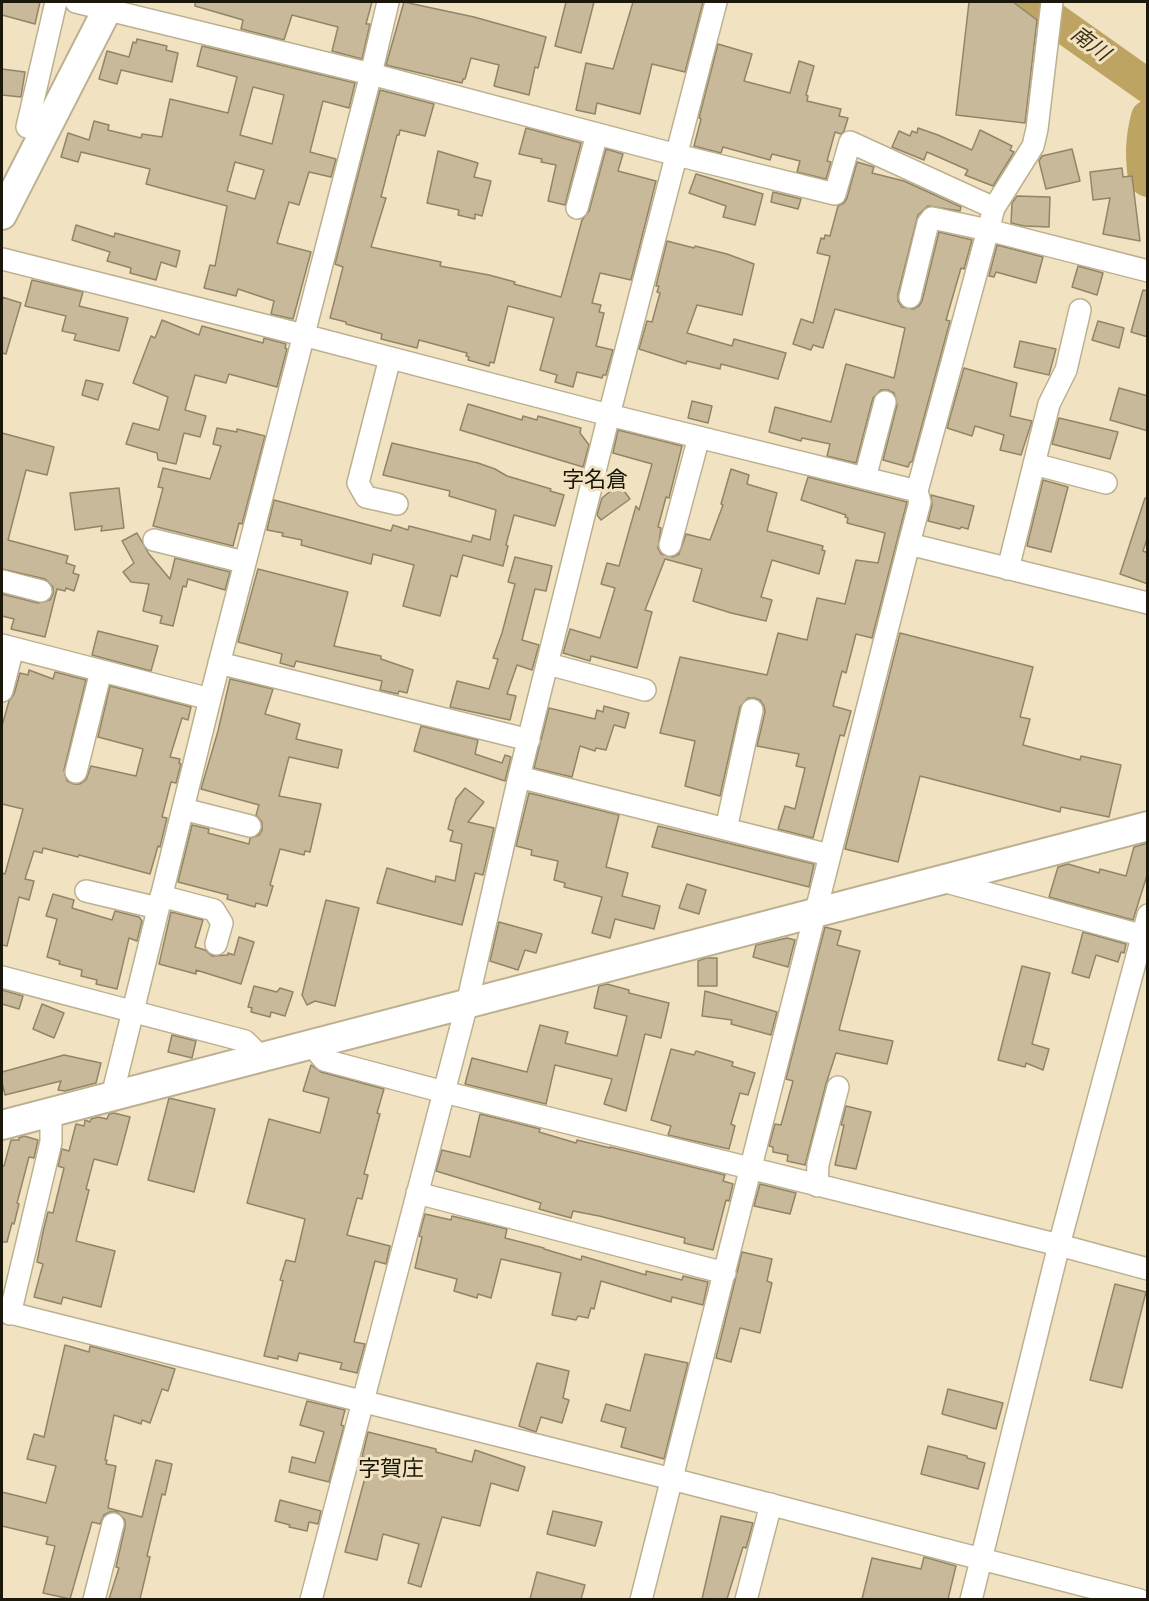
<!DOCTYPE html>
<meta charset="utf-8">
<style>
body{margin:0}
#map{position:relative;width:1149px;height:1601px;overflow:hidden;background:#f1e3c2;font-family:Raleway,sans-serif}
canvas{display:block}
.frame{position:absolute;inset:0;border:3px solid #1c170b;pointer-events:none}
</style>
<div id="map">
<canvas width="1149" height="1601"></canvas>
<div class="frame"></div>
</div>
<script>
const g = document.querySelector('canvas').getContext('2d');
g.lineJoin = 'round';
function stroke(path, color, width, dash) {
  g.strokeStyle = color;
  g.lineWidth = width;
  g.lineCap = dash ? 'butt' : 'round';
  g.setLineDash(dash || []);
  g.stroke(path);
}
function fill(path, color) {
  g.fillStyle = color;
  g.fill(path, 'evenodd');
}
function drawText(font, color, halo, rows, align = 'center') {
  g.font = font + ' Raleway,"Noto Sans JP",sans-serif';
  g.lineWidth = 6;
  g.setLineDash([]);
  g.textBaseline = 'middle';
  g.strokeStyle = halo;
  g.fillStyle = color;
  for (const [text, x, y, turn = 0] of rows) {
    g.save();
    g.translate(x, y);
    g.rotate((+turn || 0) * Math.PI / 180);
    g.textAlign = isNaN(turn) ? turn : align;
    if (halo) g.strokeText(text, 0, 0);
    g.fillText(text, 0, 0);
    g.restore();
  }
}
stroke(new Path2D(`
 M1033,2L1053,19L1148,86
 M1148,117C1142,139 1142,156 1145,178L1148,180`), '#bea463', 34);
const building = new Path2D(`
 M2,2H40L35,24L2,15Z
 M195,2H372L366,24H370L362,59L332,51L338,27L292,15L284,40L241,29L243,20L195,6Z
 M404,2L474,17L546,37L538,68L535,67L529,95L494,86L499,65L471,58L465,79H463L462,83L386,65Z
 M566,2H594L581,53L555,46Z
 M633,2H703L685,72L652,64L640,114L597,103L595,114L576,110L586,63L613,69Z
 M969,2H1013L1037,20L1025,123L956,115Z
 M137,39L167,46L166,50L178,53L172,82L121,70L117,84L99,79L107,51L129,57L133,42L136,43Z
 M718,44L752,54L744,81L790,93L799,61L814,66L806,95L808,96L807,101L841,109L839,116L848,118L844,131L841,134L835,132L827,161L831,162L826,179L797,172L800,161L772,154L770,160L723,147L721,153L694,146L701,119L699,118Z
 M202,46L355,83L349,108L323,101L310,152L336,159L331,177L309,172L299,205L289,202L277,243L311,252L293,319L271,314L274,301L238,289L236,296L204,288L210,265L215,266L227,206L146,184L150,169L81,152L78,162L61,157L68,133L89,140L94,121L109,125L108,130L141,138L142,134L162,137L170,99L228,113L237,77L197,66ZM253,87L284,95L272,144L240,135ZM235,162L264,170L255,199L227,191Z
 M2,69L25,72L21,97L2,95Z
 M380,90L434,104L425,136L400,130L399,135H397L381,197L386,198L371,247L441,262L440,266L489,275L515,282L514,284L561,297L582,220L589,211L606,149L623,154L618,171L656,181L631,280L600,273L592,303L601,305L599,312L604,313L596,346L613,350L606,375H603L602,378L577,372L573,387L555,382L557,375L540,370L554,318L508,306L494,363L490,362L489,366L468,360L469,357L466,356L467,353L419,340L417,348L381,339L382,334L346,324V322L330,318L343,267L335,264Z
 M526,128L581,143L565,205L548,201L556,165L541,162L542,159L519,154Z
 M918,128L938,135L972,150L980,130L1012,146L1010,150L1014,152L993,186L965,175L968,170L927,152L924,160L892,147L899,131L910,136L912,131L917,133Z
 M1072,149L1080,181L1046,189L1039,161L1042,156Z
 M438,151L478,163L474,177L491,181L482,216L475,214V219L458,215L459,210L427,203Z
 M857,162L874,167L872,173L904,181L961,207L960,211L928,206L918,215L898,294V301L902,307L913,309L919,306L922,301L939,232L972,240L964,269L961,268L946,320L950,321L912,462H910L908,467L883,460L897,405L894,393L888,390H881L873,398L856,463L827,456L830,444L802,438L801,441L769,432L775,407L831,422L846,364L894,378L905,328L835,309L823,348L813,345L811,350L793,344L801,319L813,323L830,256L817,253L821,238L824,239L825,235L830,236L838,206L844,203L847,198Z
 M1122,168L1123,177L1132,176L1140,241L1103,234L1110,198L1093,200L1090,172Z
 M696,174L763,194L755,225L723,217L726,206L689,193Z
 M773,192L801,199L798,209L771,202Z
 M1017,196L1050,197L1049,227L1024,226L1011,223L1012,203Z
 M76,225L114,237L115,233L180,251L176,267L161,262L156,280L130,273L131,268L107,261L110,252L72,240Z
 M667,241L694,248L695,246L727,254L754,264L742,315L697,305L687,333L732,346L734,339L786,353L778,379L721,364L720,369L687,361L686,364L639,349L647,321L652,322L660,293L657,292L659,286H656Z
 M997,245L1043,257L1036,283L996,272L994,277L989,276Z
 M1078,266L1103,273L1097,295L1072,287Z
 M32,280L83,292L79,306L128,318L119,351L74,340L76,334L62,331L66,316L25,306Z
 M1143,290L1148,291V337L1131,332Z
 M2,297L21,303L6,354L2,353Z
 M162,320L199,335L202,326L263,343L264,338L286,344L285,348L287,349L277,387L229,374L226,383L195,375L185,410L206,416L200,437L184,433L176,464L158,460L157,453L126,444L133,423L159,430L168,397L133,383L151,336L155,338Z
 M1098,321L1124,328L1119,348L1092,340Z
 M1020,341L1056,349L1049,375L1014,367Z
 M964,368L1017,383L1010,416L1032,421L1021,455L1000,450L1004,435L975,426L972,436L947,428Z
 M86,380L103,384L98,400L82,395Z
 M1119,388L1148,396V431L1110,420Z
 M692,401L712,406L708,423L688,418Z
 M468,404L522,420L523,416L537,420L538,416L581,428L580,433L589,445L583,467L460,430Z
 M1059,418L1118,432L1110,459L1052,444Z
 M217,428L237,432V429L265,436L242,524L239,523L233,546L153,526L163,488L158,487L163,468L210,479L221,446L213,444Z
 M618,430L682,446L669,498L666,497L658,527L661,528L658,548L661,554L673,557L679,554L686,534L710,540L723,505L721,504L731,469L749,475L747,484L777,493L767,531L823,546L822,550L825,551L819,574L772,560L761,597L772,600L766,621L731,613L693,601L702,569L665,559L645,610L652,612L637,668L591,656L590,661L563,653L570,629L600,638L615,588L601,584L607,563L619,566L636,506L639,510L652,464L613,453Z
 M2,433L54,447L47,475L26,470L8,540L68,556L66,563L75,566L73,573L79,575L74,591L66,588L65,591L57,589L45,637L11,629L14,619L2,616V594L38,603L50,600L53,594V587L45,579L2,569Z
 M392,443L478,463L495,469L507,476L551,489L550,491L564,495L555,526L514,515L506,545L508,546L503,566L463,555L457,577L451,575L440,616L403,606L414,565L373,554L371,564L301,545L302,540L282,536L283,533L267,530L274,500L391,531L393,525L408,530L409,526L471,542L473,535L490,540L496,510L449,496L450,491L383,475Z
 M808,477L907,502L872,638L856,634L846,673L842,671L833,706L851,711L844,736L840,735L813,838L778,829L785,806L795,809L805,768L796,766L799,754L757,746L765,712L764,706L760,700L754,698H748L740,707L720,796L685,786L695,741L660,733L680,657L767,675L778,633L807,640L817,598L845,604L856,560L878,563L885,533L847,523L848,518L845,517L846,515L801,500Z
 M1043,480L1068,487L1051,552L1027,546Z
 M619,484L630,499L601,520L597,515L602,498Z
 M119,488L124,528L101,531L102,526L75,530L70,493Z
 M931,495L974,506L968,529L961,527L960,529L928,521L932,505Z
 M1145,498H1148V536L1143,551L1148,553V584L1120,574Z
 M137,533L149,554L170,579L175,558L230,572L225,590L188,579L186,587L183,586L173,626L160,623L162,616L143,611L149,584L131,582L123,572L134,563L122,541Z
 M515,557L552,566L546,591L535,589L522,640L539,645L532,670L517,665L507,694L516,696L510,720L450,707L457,681L489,689L498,659L493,658L502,633L515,584L508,582Z
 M258,569L348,592L334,646L381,656V659L413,670L407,693L399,691L398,694L380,690L382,681L296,661L294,667L280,663L282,654L238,642Z
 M98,631L158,646L151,671L92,655Z
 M900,633L1033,667L1020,717L1030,719L1023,745L1080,760L1081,756L1121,765L1109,817L1061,807L1060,812L920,776L898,862L845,849Z
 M29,670L53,679L55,672L86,680L64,770L67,781L74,784H80L86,780L91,766L136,776L143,749L98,737L110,686L191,707L188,720L182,718L170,757L180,759L179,763L181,764L176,783L171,782L162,817L167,818L160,847L158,846L150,874L79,855L78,857L43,848L42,853L34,851L25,879L34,881L29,900L19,897L7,946L2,945V873L5,874L23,809L2,804V726L9,701L14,694L20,673L28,675Z
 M230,679L273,689L265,714L300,724L296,739L342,750L338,768L289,757L279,796L321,804L310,852L305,851L304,855L280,849L270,885L273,886L267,906L256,903L255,907L227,899L228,895L178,882L192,825L209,829L208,833L249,844L250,838L259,835L262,830V822L256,815L259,805L201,789L218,731Z
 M604,706L629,713L625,728L614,725L606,750L596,748L595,751L580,746L572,777L534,768L549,708L595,719L597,710L603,712Z
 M421,726L478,740L475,754L502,763L505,755L511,757L505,781L414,751Z
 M465,788L484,802L468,822L494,828L483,875L475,873L462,925L377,903L387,868L435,882L436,876L455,881L462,844L450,841L453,831L448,829L456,799Z
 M529,793L619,815L606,867L628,873L622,896L660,906L654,929L615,919L610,938L592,933L602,897L564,887L565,883L554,880L558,861L531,855L532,850L516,846Z
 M658,826L814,864L809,887L652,847Z
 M1148,843V872L1133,920L1049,897L1058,867L1068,864L1099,873L1100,869L1126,876L1134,847Z
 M687,884L706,890L699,914L679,908Z
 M53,894L74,900L72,908L112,920L115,911L139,917L142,921L137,941L129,938L117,989L96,984L97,980L81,976L82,970L59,964L60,961L47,957L57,919L46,916Z
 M326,900L359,908L335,1006L315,1001L307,1005L302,995Z
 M171,912L203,920L195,947L205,950L212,956L228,955V953L234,955L239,937L254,942L241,984L196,970V974L159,964Z
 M499,922L542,934L536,953L525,950L518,970L490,961Z
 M825,927L841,931L837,945L860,951L839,1030L893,1041L887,1064L836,1053L826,1084L805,1165L787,1161L788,1155L773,1152V1147L769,1146L775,1124L781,1125L793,1081L786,1079Z
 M1083,932L1126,944L1124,953L1121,952L1118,962L1096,955L1089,978L1072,973Z
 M787,938L795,940L788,967L753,957L756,945Z
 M706,958H717V986H698V961Z
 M1022,966L1050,973L1032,1044L1049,1049L1043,1070L1026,1063L1025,1067L998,1060Z
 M607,984L629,990V993L669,1003L661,1038L645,1034L626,1111L604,1104L612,1079L555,1065L546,1104L465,1084L472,1058L527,1072L540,1025L568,1032L565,1043L617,1056L627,1016L594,1008L599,986Z
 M254,986L277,992L280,988L293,992L285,1016L271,1012L270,1017L251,1012L252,1008L248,1007Z
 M2,990L23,996L19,1009L2,1004Z
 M705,991L777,1012L771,1035L731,1024L732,1020L702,1016Z
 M42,1004L64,1013L54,1038L33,1029Z
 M172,1035L196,1041L192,1058L168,1052Z
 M671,1049L694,1055L696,1051L733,1062L732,1066L755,1073L748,1095L740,1093L731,1124L735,1126L729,1149L668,1135L671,1126L651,1120Z
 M64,1055L101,1063L96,1083L65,1091L58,1090L61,1081L5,1095L2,1082V1072Z
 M311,1065L321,1072L384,1089L377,1113L380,1114L364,1174L368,1175L362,1199L357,1198L347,1235L390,1246L386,1264L375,1261L354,1342L365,1344L357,1373L340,1369L342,1363L299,1353L297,1361L278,1356V1359L264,1356L283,1281L280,1280L286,1260L295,1262L305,1219L247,1203L269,1119L320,1133L329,1098L303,1091Z
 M169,1098L215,1109L194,1192L148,1180Z
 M846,1106L871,1112L856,1169L835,1165L844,1125H841Z
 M114,1113L130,1117L121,1151L117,1165L94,1159L86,1189L89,1190L76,1241L115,1251L101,1307L63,1297L61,1304L34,1297L43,1264L37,1262L43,1232L48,1212L53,1213L64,1168L58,1166L62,1149L69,1151L76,1124L84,1126L85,1120L90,1122L91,1119L98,1117L107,1119L109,1114Z
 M480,1114L540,1129L539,1132L576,1143L577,1140L610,1148V1147L725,1175L723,1181L733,1184L729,1201L726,1200L713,1250L684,1243L685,1238L599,1216L573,1211L571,1218L539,1209L541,1203L436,1171L442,1150L470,1157Z
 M24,1136L38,1140L34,1158L29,1157L17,1203L19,1204L14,1224L12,1223L7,1242H2V1166H4L11,1140H19V1138Z
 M760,1184L796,1193L790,1214L754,1206Z
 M425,1214L451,1220L452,1216L507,1229L505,1238L544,1248V1249L581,1260L582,1256L646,1275V1271L682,1280L683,1276L708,1282L703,1305L672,1297L671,1302L601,1281L594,1309L591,1308L588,1318L578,1316L576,1320L552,1315L561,1273L501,1259L491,1298L478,1294L477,1298L454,1291L457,1279L415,1268L422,1237L419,1236Z
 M742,1252L772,1259L767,1281L772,1283L760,1333L740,1328L731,1362L716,1358Z
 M1115,1284L1146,1292L1122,1388L1090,1380Z
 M65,1345L89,1352L90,1346L175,1369L168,1391L162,1389L150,1423L142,1420L141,1424L114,1415L105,1460H107L106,1464L116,1466L108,1508L142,1517L156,1460L172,1464L165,1495L162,1494L147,1556L150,1557L140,1599H109L119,1568L116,1567L125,1527V1520L117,1512H110L104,1515L100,1524L92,1522L70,1599L43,1593L55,1546L46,1544L48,1537L2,1526V1492L46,1503L56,1466L27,1459L34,1434L44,1437Z
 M645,1354L688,1363L664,1459L621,1447L626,1428L601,1421L606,1404L630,1411Z
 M537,1363L569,1371L563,1398L569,1400L562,1423L541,1417L536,1432L519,1426Z
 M948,1389L1003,1403L996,1429L942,1414Z
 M307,1401L345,1410L341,1425L344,1426L329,1482L289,1472L292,1457L315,1463L324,1432L300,1425Z
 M368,1432L436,1449V1452L472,1462L475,1450L525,1467L518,1491L491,1483L480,1526L442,1517L421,1587L408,1583L419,1544L383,1534L377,1560L345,1552L370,1459L362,1457Z
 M928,1446L967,1456V1458L985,1463L978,1489L921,1474Z
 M280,1500L321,1511L318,1524L309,1522L307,1531L289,1527L290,1525L275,1521Z
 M553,1511L602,1522L595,1546L547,1534Z
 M721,1516L753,1523L746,1548L743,1547L727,1599H702Z
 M924,1557L956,1566L948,1599H862L872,1558L921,1569Z
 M537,1572L585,1585L581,1599H530Z`);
fill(building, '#c7b999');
stroke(building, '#928567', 1.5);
const street = new Path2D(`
 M76,2L371,74L677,155L835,194L850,142L994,208
 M27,127L56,2
 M577,208L597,134
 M2,259L303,335L609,415L917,491
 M910,297L928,223L932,218L988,230L1148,271
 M390,358L358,483L366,497L397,504
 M1034,464L1106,483
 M865,478L885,402
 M154,540L244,562
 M909,544L1148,603
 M670,545L699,437
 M1008,569L1049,404L1066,370L1080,310
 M2,581L41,591
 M2,645L210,699
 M219,663L529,740
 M548,664L645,690
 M2,691L13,648
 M76,772L101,671
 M519,777L829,855
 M183,809L250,826
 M726,829L752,710
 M939,880L1148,937
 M86,891L158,908
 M161,896L214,910L222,923L216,944
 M2,977L245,1041L261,1057
 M311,1044L324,1060L444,1092L1059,1245L1148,1269
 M112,1096L210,699L371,74L388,2
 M817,1186L818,1164L838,1087
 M417,1193L725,1273
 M2,1311L672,1479L1140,1600
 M10,1314L51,1142V1112
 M94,1600L113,1524
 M311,1600L467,1004L519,777L609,415L716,2
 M641,1600L909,544L920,502L917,491L994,208L1033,146L1037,129L1052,2
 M746,1600L771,1504
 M971,1600L1059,1245L1148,915`);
const secondary = new Path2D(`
 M2,215L111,2
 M2,1125L1148,826`);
stroke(street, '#bdb090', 24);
stroke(secondary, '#bdb090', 32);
stroke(street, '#fff', 21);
stroke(secondary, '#fff', 28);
drawText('italic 21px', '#3b2f11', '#f1e3c2', [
 ["南川",1090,44,37]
]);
drawText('22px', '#1c170b', '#f1e3c2', [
 ["字名倉",595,480],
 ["字賀庄",391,1469]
]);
</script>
